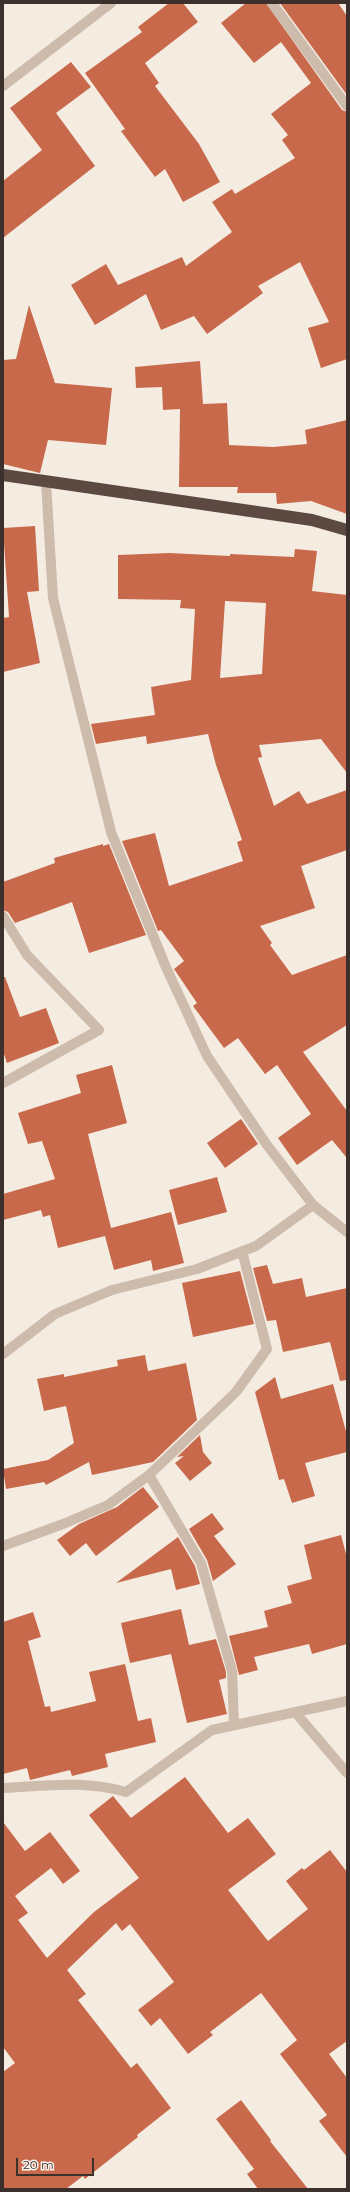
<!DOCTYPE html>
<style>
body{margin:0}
#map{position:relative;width:350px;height:2192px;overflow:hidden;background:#f4ebe1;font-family:Montserrat,sans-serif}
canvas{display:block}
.frame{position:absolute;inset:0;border:4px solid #3b302b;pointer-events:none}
.scale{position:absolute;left:16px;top:2158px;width:78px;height:18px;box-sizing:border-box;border:2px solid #3b302b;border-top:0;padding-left:5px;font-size:12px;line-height:14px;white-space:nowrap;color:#3b302b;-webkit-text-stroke:3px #fbf5ee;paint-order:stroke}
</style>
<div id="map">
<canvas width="350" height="2192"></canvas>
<div class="frame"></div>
<div class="scale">20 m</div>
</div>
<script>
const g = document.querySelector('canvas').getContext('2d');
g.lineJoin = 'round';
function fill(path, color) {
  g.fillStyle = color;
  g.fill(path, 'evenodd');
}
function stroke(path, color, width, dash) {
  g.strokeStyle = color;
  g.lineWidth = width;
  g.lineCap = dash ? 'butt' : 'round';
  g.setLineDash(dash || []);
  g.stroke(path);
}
fill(new Path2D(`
 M169,3H183L198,22L145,63L159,83L155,86L199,144L220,182L183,202L165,169L155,177L121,131L125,129L85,73L142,32L138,27Z
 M246,3H266L342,110L347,112V359L321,368L308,328L329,322L300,262L258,286L263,293L207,334L194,316L161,330L146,294L95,325L71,285L106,264L118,285L182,257L186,266L232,232L212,202L232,189L235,194L295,158L282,140L288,135L271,114L311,83L281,42L254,63L221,23Z
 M280,3H338L347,16V95Z
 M71,62L91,87L56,113L95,166L3,238V181L42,150L10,108Z
 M29,305L55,383L112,388L106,445L48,440L40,473L3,464V360L16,359Z
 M200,361L203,404L227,403L229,445L273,447L307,444L305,430L347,420V514L311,501L277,504L276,493H237L238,487H179L180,409L163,410L162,387L136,388L135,367Z
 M35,526L39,591L27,592L40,663L3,672V618L9,617L3,528Z
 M295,549L317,551L312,591L347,595V773L321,739L259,745L262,757L258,758L274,806L299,791L307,804L347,790V850L301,866L315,908L260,926L272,943L270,945L292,975L347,955V1025L303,1052L347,1111V1158L332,1140L297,1165L278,1138L311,1114L277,1065L265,1074L238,1038L224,1048L193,1006L197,1003L174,969L184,961L161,930L158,931L122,841L155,833L169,886L243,861L237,842L242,840L216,765L208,734L147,744L146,736L96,744L91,724L155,715L151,687L191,680L195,609L180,608L181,600L118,599V555L169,553L230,556V554L294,557ZM225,601L266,603L262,674L220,678Z
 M103,844V846L109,844L146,935L89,953L72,902L15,923L8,912L3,910V882L55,863L54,858Z
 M3,977H5L20,1017L46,1008L59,1043L7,1063L3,1051Z
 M112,1065L127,1123L88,1134L111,1228L171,1212L184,1263L153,1271L151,1260L114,1270L105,1236L58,1248L50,1215L43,1217L41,1210L3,1220V1194L55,1179L42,1141L28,1144L18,1113L81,1093L76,1075Z
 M241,1119L258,1144L225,1168L207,1143Z
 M217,1177L227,1212L178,1225L169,1190Z
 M267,1265L273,1284L302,1278L306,1297L347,1288V1380L340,1381L330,1342L283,1352L276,1320L267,1321L253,1268Z
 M240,1271L254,1324L193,1337L182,1283Z
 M145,1355L148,1371L186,1363L197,1420L153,1462L92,1475L89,1462L46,1485L44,1482L6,1489L3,1469L48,1460L74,1443L66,1406L44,1411L37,1379L64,1374V1377L118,1366L117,1360Z
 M275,1377L281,1399L333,1384L347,1435V1452L305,1463L315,1496L292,1503L284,1479L279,1480L255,1392Z
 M200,1435L203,1452L212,1463L190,1481L175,1463L184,1456L177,1457Z
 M143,1487L159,1507L96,1556L86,1543L70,1556L57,1540L79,1524L117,1507Z
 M212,1513L224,1529L214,1536L236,1564L213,1581L207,1560L189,1529Z
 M341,1535L347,1558V1644L312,1654L309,1644L254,1657L258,1670L239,1675L229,1636L268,1627L264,1611L292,1603L287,1586L312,1579L304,1545Z
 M178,1537L195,1566L200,1584L176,1590L171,1569L116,1583Z
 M181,1609L189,1645L216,1639L226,1672V1678L219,1680L227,1714L187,1723L171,1654L130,1663L121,1623Z
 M33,1612L41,1637L28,1641L45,1707L50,1706L51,1712L96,1701L89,1672L125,1664L138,1721L151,1718L156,1742L105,1754L108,1767L72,1776L70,1770L30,1780L27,1768L3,1774V1622Z
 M185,1777L228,1833L248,1818L276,1854L228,1890L268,1941L308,1909L286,1881L302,1868L304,1870L330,1850L347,1872V2041L329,2054L347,2078V2157L319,2121L327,2115L280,2054L297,2040L261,1993L210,2032L213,2035L188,2054L160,2018L151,2026L138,2010L174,1982L130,1924L122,1931L116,1923L67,1970L86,1994L78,2000L131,2068L137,2063L171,2108L137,2135L138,2137L85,2179L83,2176L66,2189H3V2072L15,2063L3,2047V1822L25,1851L50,1832L80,1871L63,1884L51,1868L15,1896L28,1913L18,1920L47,1958L94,1912L139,1878L89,1815L113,1796L131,1818Z
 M241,2100L271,2140L270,2141L308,2189H258L247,2174L254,2169L216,2119Z`), '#c8694b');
stroke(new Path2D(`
 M272,3L347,106
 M3,86L111,3
 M46,482L53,598L111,832L165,965L207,1056L267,1145L313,1205L347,1232
 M3,916L27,955L99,1030L3,1083
 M3,1354L55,1314L112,1290L197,1269L256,1246L313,1205
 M149,1475L201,1563L232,1671L234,1725
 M3,1546L63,1524L108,1505L149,1475L236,1392L267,1349L242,1251
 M295,1712L347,1773
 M3,1788C46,1786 84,1780 126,1792L212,1730L347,1701`), '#cdbbac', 10);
stroke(new Path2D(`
 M3,475L312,520L347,530`), '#5c4a42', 12);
</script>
